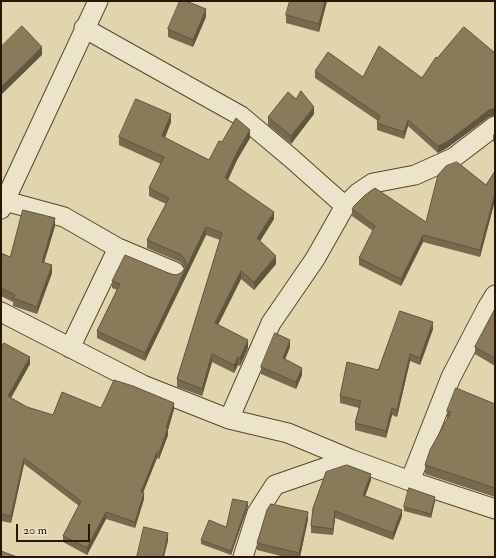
<!DOCTYPE html>
<style>
body{margin:0}
#map{position:relative;width:496px;height:558px;overflow:hidden;background:#e1d5ad;font-family:"IM FELL Double Pica",serif}
canvas{display:block}
.frame{position:absolute;inset:0;border:2px solid #2a1701;pointer-events:none}
.scale{position:absolute;left:16px;top:524px;width:74px;height:18px;box-sizing:border-box;border:2px solid #2a1701;border-top:0;padding-left:5px;font-size:12px;line-height:14px;white-space:nowrap;color:#2a1701;-webkit-text-stroke:3px #ece4ca;paint-order:stroke}
</style>
<div id="map">
<canvas width="496" height="558"></canvas>
<div class="frame"></div>
<div class="scale">20 m</div>
</div>
<script>
const g = document.querySelector('canvas').getContext('2d');
g.lineJoin = 'round';
function stroke(path, color, width, dash) {
  g.strokeStyle = color;
  g.lineWidth = width;
  g.lineCap = dash ? 'butt' : 'round';
  g.setLineDash(dash || []);
  g.stroke(path);
}
function fill(path, color) {
  g.fillStyle = color;
  g.fill(path, 'evenodd');
}
const minor = new Path2D(`
 M84,28L241,116L291,158L345,206
 M495,126L453,158L415,175L373,183L358,193L345,206L315,259L271,323L229,419L288,433L350,459L410,481L495,509
 M5,201L64,217L118,248L175,272
 M1,209L98,1
 M1,312L143,385L229,419
 M70,348L118,248
 M410,481L451,377L487,308L495,295
 M243,557L257,513L275,485L350,459`);
stroke(minor, '#58462c', 21);
stroke(minor, '#ece4ca', 19);
fill(new Path2D(`
 M327,1L319,32L286,23V15Z
 M206,17L193,47L168,37V29Z
 M495,53V115L489,117L447,148L438,153L408,126L404,139L377,130V123L378,121L315,78V71L363,77L422,78L437,58Z
 M314,114L291,144L268,125V117Z
 M171,122L165,138L209,160L222,142L250,138L237,160L228,180L274,219L260,241L276,264L254,290L241,279L218,325L248,348L240,366L238,365L234,373L212,362L202,396L177,387V379L220,240L206,235L145,361L97,338V331L117,290L112,288V281L171,274L176,275L181,273L185,268L184,266L180,262L147,248V240L166,204L149,196V188L161,164L119,145V137Z
 M495,133V144L493,141V135Z
 M495,171V205L494,204L480,257L423,242L401,286L359,265V258L373,231L352,216V209L426,222L486,185Z
 M55,226L44,263L52,273L37,314L13,306V302L1,296V253L10,257Z
 M495,309V366L475,354V347Z
 M433,329L420,365L410,361L397,417L392,415L386,438L355,430V423L359,408L340,403V396L378,370Z
 M290,347L285,359L302,375L296,389L261,374V367Z
 M1,349L30,364L11,398L27,407L53,415L101,408L174,409L168,430V435L159,459L157,458L143,492L144,499L135,528L106,519L87,555L63,542V536L79,506L24,464L11,523L1,521Z
 M495,404V497L425,474V465L447,420V411Z
 M371,480L365,496L402,516L393,540L335,518L333,535L311,533V526Z
 M435,501L431,518L404,511V507Z
 M248,506L231,555L201,544V540L226,527Z
 M308,519L300,557H285L257,550V543Z`), '#76694d');
fill(new Path2D(`
 M325,1H327L319,32V24Z
 M206,9V17L193,47V40Z
 M42,47V55L1,95V87Z
 M314,107V114L291,144V136Z
 M494,108V115L489,117L447,148L438,153V146L489,110Z
 M171,114V122L162,144V136Z
 M408,120V126L404,139V132Z
 M250,130V138L237,160L225,186V178L237,152Z
 M494,197V204L480,257V250Z
 M274,212V219L257,246V238Z
 M55,218V226L42,269V262Z
 M206,227V235L145,361V353Z
 M423,235V242L401,286V279Z
 M276,256V264L254,290V282Z
 M52,265V273L37,314V307Z
 M241,271V279L215,331V323Z
 M433,322V329L420,365V358Z
 M248,340V348L240,366V358Z
 M290,340V347L283,365V358Z
 M212,354V362L202,396V389Z
 M410,354V361L397,417V410Z
 M30,357V364L8,403V396Z
 M238,357V365L234,373V365Z
 M302,368V375L296,389V382Z
 M174,403V409L168,430V435L159,459V453Z
 M392,408V415L386,438V431Z
 M157,452V458L141,498V492Z
 M24,458V464L11,523V516Z
 M371,474V480L363,502V495Z
 M144,493V499L135,528V522Z
 M435,497V501L431,518V514Z
 M248,502V506L231,555V551Z
 M402,510V516L393,540V533Z
 M335,511V518L333,535V529Z
 M106,512V519L87,555V548Z
 M308,512V519L300,557H299V553Z
 M168,533V541L164,557H163Z`), '#60553f');
const building = new Path2D(`
 M180,1H186L206,9L193,40L168,29Z
 M290,1H325L319,24L286,15Z
 M22,26L42,47L1,87V47Z
 M464,27L495,53V108L489,110L447,142L438,146L408,120L404,132L377,123L380,116L315,71L328,52L363,77L379,46L422,78L436,57L437,58Z
 M301,91L314,107L291,136L268,117L288,92L296,99Z
 M136,99L171,114L162,136L209,160L219,141L222,142L236,118L250,130L237,152L225,178L274,212L257,238L276,256L254,282L241,271L215,323L248,340L240,358L238,357L234,365L212,354L202,389L177,379L222,233L206,227L145,353L97,331L120,284L112,281L125,255L171,274L176,275L181,273L185,268L186,263L184,258L180,254L147,240L169,198L149,188L164,157L119,137Z
 M457,162L486,185L495,171V198L494,197L480,250L423,235L401,279L359,258L375,226L352,209L354,206L365,195L375,188L426,222L438,175L446,166Z
 M23,210L55,218L42,262L52,265L37,307L13,298L15,295L1,288V253L10,257Z
 M495,309V358L475,347Z
 M400,311L433,322L420,358L410,354L397,410L392,408L386,431L355,423L361,401L340,396L347,362L378,370Z
 M275,333L290,340L283,358L302,368L296,382L261,367Z
 M4,343L30,357L8,396L27,407L53,415L62,392L101,408L114,380L133,386L174,403L166,428H168L159,453L157,452L141,492L144,493L135,522L106,512L87,548L63,536L81,501L24,458L11,516L1,514V349Z
 M456,388L495,404V488L425,465L430,450L451,412L447,411Z
 M347,465L371,474L363,495L402,510L393,533L335,511L333,529L311,526L313,508L326,472Z
 M409,488L435,497L431,514L404,507Z
 M233,499L248,502L231,551L201,540L209,520L226,527Z
 M271,504L308,512L299,553L257,543L267,510Z
 M144,527L168,533L163,557H137Z
 M1,551L17,557H1Z`);
fill(building, '#897a5a');
stroke(building, '#60553f', 1);
</script>
